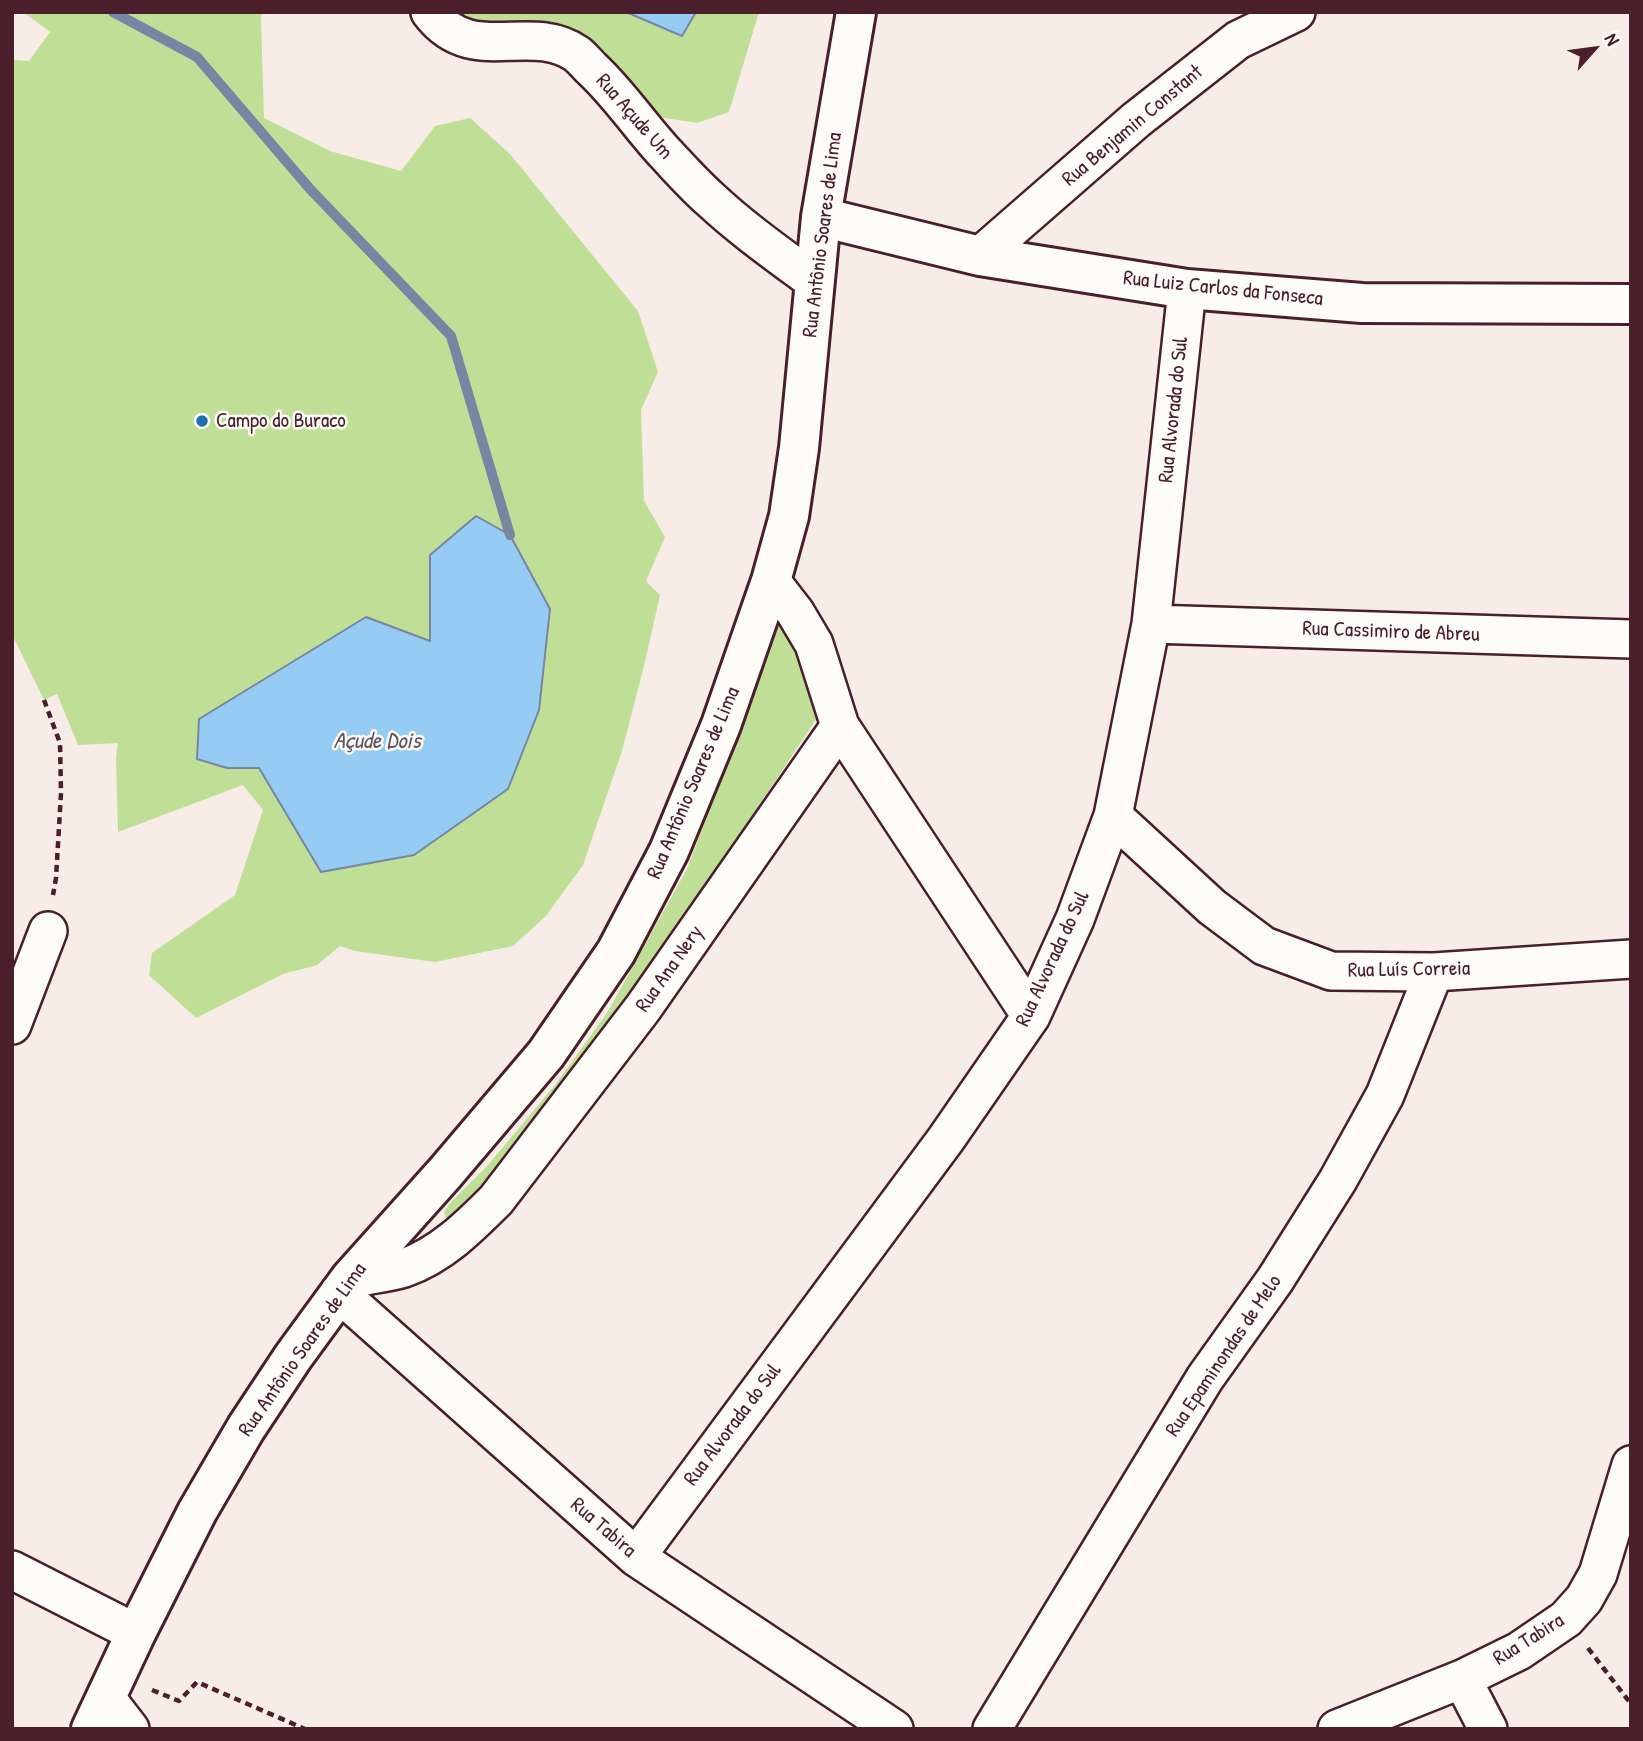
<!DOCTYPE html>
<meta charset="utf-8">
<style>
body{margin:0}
#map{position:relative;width:1643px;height:1741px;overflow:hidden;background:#f8ece7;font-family:"Patrick Hand",sans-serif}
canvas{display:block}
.frame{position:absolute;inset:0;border:14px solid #4a1f2b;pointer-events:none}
.north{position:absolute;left:1559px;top:14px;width:70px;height:70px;-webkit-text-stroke:5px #fdfcf7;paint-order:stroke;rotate:62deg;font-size:19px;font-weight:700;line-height:28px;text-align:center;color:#4a1f2b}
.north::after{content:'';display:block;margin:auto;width:24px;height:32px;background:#4a1f2b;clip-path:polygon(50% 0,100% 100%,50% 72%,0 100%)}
</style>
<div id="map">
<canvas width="1643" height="1741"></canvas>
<div class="frame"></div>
<div class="north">N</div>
</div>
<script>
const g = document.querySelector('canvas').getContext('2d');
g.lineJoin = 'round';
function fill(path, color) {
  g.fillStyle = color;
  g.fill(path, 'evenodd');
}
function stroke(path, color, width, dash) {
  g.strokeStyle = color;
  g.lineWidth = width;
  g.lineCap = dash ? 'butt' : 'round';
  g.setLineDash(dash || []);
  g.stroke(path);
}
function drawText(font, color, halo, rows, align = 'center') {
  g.font = font + ' "Patrick Hand",sans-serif';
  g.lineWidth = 5;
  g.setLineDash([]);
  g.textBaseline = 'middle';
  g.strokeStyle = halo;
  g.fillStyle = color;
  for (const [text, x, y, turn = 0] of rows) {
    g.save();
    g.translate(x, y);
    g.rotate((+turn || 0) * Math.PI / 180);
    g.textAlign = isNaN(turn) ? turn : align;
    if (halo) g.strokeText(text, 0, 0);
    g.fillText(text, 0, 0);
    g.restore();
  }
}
fill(new Path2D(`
 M23,12H262L261,19L264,118L330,151L401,171L435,126L470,118L510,154L638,311L658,372L641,410L644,501L665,537L646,581L660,595L644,666L622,751L583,865L546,916L513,946L435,962L355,951L340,946L317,965L283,974L196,1018L149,975L152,953L235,895L263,810L243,785L118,832L116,758L118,743L78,745L57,694L44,700L12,634V60L29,61L50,32ZM430,642L321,872L259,768H227Z
 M454,12H759L729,112L697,123L659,117L584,38L553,24L517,27H486Z
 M782,604L821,712L640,984L473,1205L452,1222L446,1218L444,1212L450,1203L488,1165L555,1085L607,1013L687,869L724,771Z`), '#bfdf97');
const water = new Path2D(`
 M626,12H696L682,36Z
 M476,516L510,535L550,609L539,710L508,789L414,855L321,872L259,768H227L197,759L199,719L366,617L430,641V555Z`);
fill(water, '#96cbf4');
stroke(water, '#7886a4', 2);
stroke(new Path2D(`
 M113,12L197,57L310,189L451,336L510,535`), '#7886a4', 10);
const street = new Path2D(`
 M430,12C472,68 529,21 577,54C582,58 587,64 592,69C619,94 640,126 665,153C680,169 694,185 710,199C742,229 779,255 814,281
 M980,256L1136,120L1238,40L1296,12
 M1151,624L1631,639
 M840,726L1031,1016
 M1113,816L1212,907L1264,946L1331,971L1434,972L1631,959
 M12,1025L48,931
 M350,1279C367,1275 387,1273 404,1268C441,1255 469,1227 496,1200L643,1008L840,726L814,644L795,612L771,581
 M339,1293L636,1557L894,1729
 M636,1557L946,1139L1031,1016L1075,919L1113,816L1151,624L1187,289
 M12,1570L136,1633
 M1462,1679L1488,1729
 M106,1698L130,1729
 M992,1729L1205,1378L1275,1280L1338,1180L1385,1095L1434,972
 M1337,1729L1462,1679L1519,1651L1566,1619L1584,1599L1598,1574L1631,1465`);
const secondary = new Path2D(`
 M821,217L980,256L1187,289L1362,303L1631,304
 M91,1729L136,1633L197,1512L246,1428L293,1357L350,1279L445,1173L546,1054L616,952L669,851L721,725L771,581L789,516L799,448L821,217L856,12`);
stroke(street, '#4a1f2b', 42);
stroke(secondary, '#4a1f2b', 44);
stroke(new Path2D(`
 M44,700L60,743L61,793L56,878L53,895
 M1588,1648L1631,1704
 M152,1690L179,1701L197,1682L305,1729`), '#4a1f2b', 4.5, [7, 5]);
stroke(street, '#fdfcf7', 37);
stroke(secondary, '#fdfcf7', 38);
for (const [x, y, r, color] of [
 [202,421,7,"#1f6fb2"]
]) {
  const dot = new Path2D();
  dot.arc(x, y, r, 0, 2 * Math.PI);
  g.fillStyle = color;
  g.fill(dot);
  stroke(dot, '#fdfcf7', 2.5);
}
drawText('21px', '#4a1f2b', '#fdfcf7', [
 ["Rua Açude Um",634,117,49],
 ["Rua Benjamin Constant",1133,126,-40],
 ["Rua Antônio Soares de Lima",823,235,-83],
 ["Rua Luiz Carlos da Fonseca",1223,289,6],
 ["Rua Alvorada do Sul",1174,410,-84],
 ["Rua Cassimiro de Abreu",1391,632,2],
 ["Rua Antônio Soares de Lima",694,783,-67],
 ["Rua Alvorada do Sul",1053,959,-65],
 ["Rua Ana Nery",670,969,-55],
 ["Rua Luís Correia",1409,970,-1],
 ["Rua Antônio Soares de Lima",303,1350,-55],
 ["Rua Epaminondas de Melo",1224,1356,-56],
 ["Rua Alvorada do Sul",733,1425,-53],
 ["Rua Tabira",603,1528,41],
 ["Rua Tabira",1529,1640,-32]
]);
drawText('21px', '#4a1f2b', '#fdfcf7', [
 ["Campo do Buraco",216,421]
], 'left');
drawText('italic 23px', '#615367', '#fdfcf7', [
 ["Açude Dois",377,742]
]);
</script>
